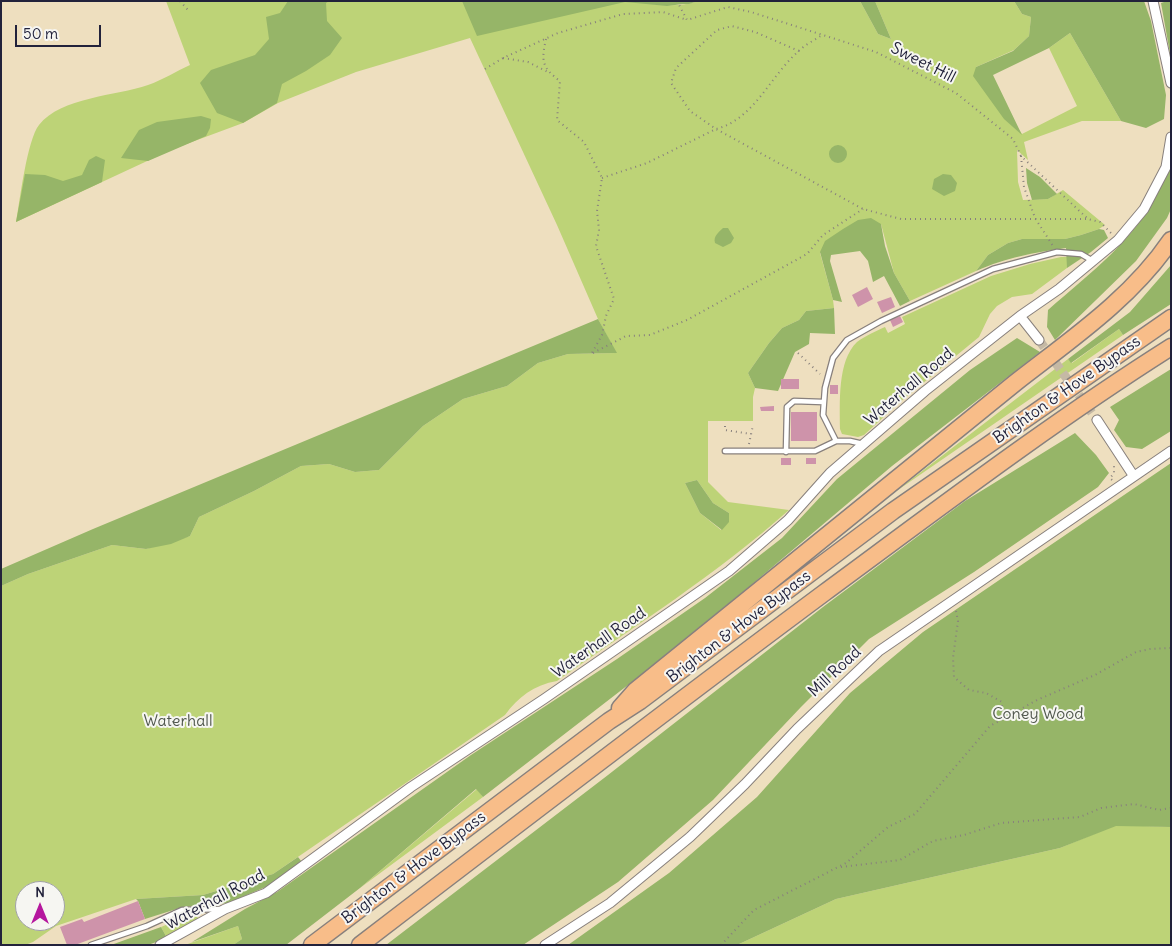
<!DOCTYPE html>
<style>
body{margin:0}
#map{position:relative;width:1172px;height:946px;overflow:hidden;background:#eedfbf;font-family:Delius,sans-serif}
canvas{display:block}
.frame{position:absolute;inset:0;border:2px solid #22223b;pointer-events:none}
.north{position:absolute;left:15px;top:881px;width:50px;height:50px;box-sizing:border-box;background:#f6f6f2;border:1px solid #a1a1a9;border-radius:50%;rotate:0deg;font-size:14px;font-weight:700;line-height:20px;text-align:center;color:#22223b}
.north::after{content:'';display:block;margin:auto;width:18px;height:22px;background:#b5179e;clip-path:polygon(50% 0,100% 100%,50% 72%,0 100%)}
.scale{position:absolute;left:15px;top:25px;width:86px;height:22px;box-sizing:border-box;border:2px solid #22223b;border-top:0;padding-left:6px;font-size:15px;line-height:18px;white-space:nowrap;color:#22223b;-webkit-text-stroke:4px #f6f6f2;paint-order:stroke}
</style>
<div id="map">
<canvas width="1172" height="946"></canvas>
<div class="frame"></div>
<div class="north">N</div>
<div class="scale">50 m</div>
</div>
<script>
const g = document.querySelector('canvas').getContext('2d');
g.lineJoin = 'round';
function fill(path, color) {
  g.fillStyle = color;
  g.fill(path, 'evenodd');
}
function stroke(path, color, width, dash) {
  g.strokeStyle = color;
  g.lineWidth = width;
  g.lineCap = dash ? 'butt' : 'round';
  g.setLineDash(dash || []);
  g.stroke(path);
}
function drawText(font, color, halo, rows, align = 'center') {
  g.font = font + ' Delius,sans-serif';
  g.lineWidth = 4;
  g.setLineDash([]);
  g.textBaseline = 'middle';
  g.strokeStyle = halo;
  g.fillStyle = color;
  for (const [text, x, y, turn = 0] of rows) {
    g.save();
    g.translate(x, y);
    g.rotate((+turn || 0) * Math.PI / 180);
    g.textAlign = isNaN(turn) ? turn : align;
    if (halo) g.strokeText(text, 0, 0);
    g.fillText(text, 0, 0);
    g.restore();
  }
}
fill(new Path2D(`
 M166,1H630C653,4 676,9 698,1H860L878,34L891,39L875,1H1014L1022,14L1031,17L1029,36L1014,50L976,67L1022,134L1077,106L1049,48L1070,33L1121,121H1082L1024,142L1028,160L1017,150L1018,182L1023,200L1048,199L1063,190L1105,225L1099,229L1081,235L1065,239H1022L1008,243L988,255L976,271L910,301L894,273L881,224L820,253L833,300L834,308L806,311L799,320L782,328L769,343L748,373L755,388L753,397V421H708V482L728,502L789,510C717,574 635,626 557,681C534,685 518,697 505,715L273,874L203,895L136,899L56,926L33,942L25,945H1V586L28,574L112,545L146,549L190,536L199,517L254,491L301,466L329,464L355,472L379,470L423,426L463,399L507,386L538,363L568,354L616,353L598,319L557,225L470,38L356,72L278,103L243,123L173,149L16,222C20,200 27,140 39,125C61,97 116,96 148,85C163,80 176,71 190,65ZM697,480L713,503L729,513L721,530L700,513L685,483ZM25,891H55V921H25Z
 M1061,257H1067V268L1032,294L1012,297L997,306L990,314L979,337L900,402L864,435L858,437L842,434L840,429C840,404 837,361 857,342C865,336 876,331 885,327L888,333L905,324L902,317L991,276L1030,264Z
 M1119,329L1123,335L895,492L1068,359L1072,363Z
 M477,789L483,797L360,888Z
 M1116,825L1171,827V945H737L836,899L1060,848Z
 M194,916L199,918L196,925L167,938L161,927L178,920Z
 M238,926L242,939L233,945H185Z`), '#bdd377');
fill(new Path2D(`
 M288,1H329L326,3L327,21L342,38L330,55L306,71L282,84L277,103L243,123L217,113L200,83L211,70L255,55L269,39L266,17L280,13Z
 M462,1H698L689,4H683L667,6L625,2L477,36Z
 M860,1H875L891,39L878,34Z
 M1014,1H1144L1151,21L1166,95L1164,119L1146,128L1121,121L1070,33L1049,48L993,75L1022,135L1004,119L973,76L976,67L1013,51L1029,36L1031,17L1022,14Z
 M1167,1H1171V59L1161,3Z
 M201,116L211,119L210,128L206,136L148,161L121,158L139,130L157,122Z
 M829 154a9 9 0 1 1 18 0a9 9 0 1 1-18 0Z
 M96,156L105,160L102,182L16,222L25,174L45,175L63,181L82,175L89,160Z
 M1171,161V209L1167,218L1136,261L1055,340L1047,327L1048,310C1090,273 1138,238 1161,186C1165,178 1169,170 1171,161Z
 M1026,168L1040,177L1057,194L1048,199L1032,200L1027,183Z
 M943,174L951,175L957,183L955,191L944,196L932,189L934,179Z
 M871,218L881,224L885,246L894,273L910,301L900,306L884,276L873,282L868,261L860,251L831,255L830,261L842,302L833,300L820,252L825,241L843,229L858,220Z
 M723,228H728L734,238L731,243L723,247L715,243C713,236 719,232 723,228Z
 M1099,229L1104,230L1108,238L1091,252L1067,268L1066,248C1032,253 1008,257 976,271L988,255L1008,243L1022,239H1065L1081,235Z
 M1171,265V304L1123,335L1119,329L1071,363L1068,359L1130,312Z
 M834,308L835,334L810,333L809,344L795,352L778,391L755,388L748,373L769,343L782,328L799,320L806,311Z
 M598,319L617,353L568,354L538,363L507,386L463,399L423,426L379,470L355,472L329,464L301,466L254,491L199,517L190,536L171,544L146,549L112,545L28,574L1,586V569L93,529Z
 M1017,338L1040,352L892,466L750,586L628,685L483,797L476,789L360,888L286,945H233L242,939L238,926L192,942L245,909L277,892L471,755L617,659L705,598L782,538L837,479L970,370Z
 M1171,369V431L1142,449L1126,447L1114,430L1119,420L1110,407Z
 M1075,433L1096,455L1109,473L1098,487L974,572L869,639L801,707L713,800L618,882L523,945H386L608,775L823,607L965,501Z
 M1171,463V827L1116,826L1060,848L836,899L737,945H568L669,873L757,797L850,693L923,632Z
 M697,480L713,503L729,513V522L722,530L700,513L685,483Z
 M298,857L302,862L268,886L228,903L183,907L145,919L138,901L136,899L203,895L273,874Z
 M161,927L167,938L148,945H111Z`), '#96b568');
fill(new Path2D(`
 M867,287L873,299L858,307L852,295Z
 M891,297L895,307L882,313L877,302Z
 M900,316L903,322L893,327L890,320Z
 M781,379H799V389H781Z
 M830,385H838V394H830Z
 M774,406V411H761L760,407Z
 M791,412H817V441H791Z
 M781,458H791V465H781Z
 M806,458H816V464H806Z
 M138,901L145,919L75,945H67L60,927L82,919L84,922Z`), '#ce93aa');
stroke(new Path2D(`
 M1039,340L1097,420`), '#c5b9a5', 9, [9, 4.5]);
const lane = new Path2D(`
 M863,444L850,441H836L823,415L825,388L833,358L847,340L881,321L993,269L1057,252L1081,254L1093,261
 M725,451H815L836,441
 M786,452L787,407L794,401L823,402
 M91,945L147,926L182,910L221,909`);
const street = new Path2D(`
 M1153,1L1171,83
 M1020,316L1039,340
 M1097,420L1133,475
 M160,945L225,909L266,893L411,787L544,699L729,571L788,520L830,473L925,391L1020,316L1059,289L1118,240L1144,209L1166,167L1171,137
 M545,945L610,903L690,837L745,784L797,729L879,651L1171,451`);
const highway = new Path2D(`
 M620,708L635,691L1015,383C1070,340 1131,299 1171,240
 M312,945L609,721L640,701L893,511L1171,318
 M360,945C514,827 668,709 824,593C938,509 1051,423 1171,347`);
stroke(lane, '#88807d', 7);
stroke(street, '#88807d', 11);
stroke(highway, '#88807d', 19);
stroke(new Path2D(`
 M180,1L188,10
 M677,1L687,20L728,7L751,12L876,52L956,93L1013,139L1021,156L1088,219L1100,222L1111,233
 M546,39C541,61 542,68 560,81L557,120L584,142L602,178L597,211L599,230L596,246L614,299L606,316L602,335L592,353
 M799,51L755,32L732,26L717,30L676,68L671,83L690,111L716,129C755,119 771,74 800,50C806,44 815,40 822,35
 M503,58L528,62L548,72
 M485,69L503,58L558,33L623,14L663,12L687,20
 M1021,156L1024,187L1035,218L1053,246
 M602,178L647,163L716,129L863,209L901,219H1088
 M593,353L626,336L650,335L687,320L807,254L823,235L863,209
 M798,353L820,374
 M725,426V430L751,434
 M749,444L753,425
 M1112,480L1110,478L1114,473V464
 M956,611L958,621L953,658L954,677L969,690L986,693L1002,702L1001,719
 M841,867L900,860L933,841L964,835L1001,823L1080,817L1101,808L1134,804L1159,810L1171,808
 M721,945L754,910L846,863L888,827L915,814L990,726L1037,700L1095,675L1136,652L1150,649L1171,648`), '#88807d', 2, [1, 4]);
stroke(lane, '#fff', 4.5);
stroke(street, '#fff', 9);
stroke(highway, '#f8bd89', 16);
drawText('16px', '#22223b', '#f6f6f2', [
 ["Sweet Hill",923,63,27],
 ["Waterhall Road",909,387,-40],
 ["Brighton & Hove Bypass",1067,390,-35],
 ["Brighton & Hove Bypass",739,627,-37],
 ["Waterhall Road",599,643,-35],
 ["Mill Road",835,672,-43],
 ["Brighton & Hove Bypass",414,868,-37],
 ["Waterhall Road",215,900,-28]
]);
drawText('16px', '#50574d', '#f6f6f2', [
 ["Coney Wood",1038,714],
 ["Waterhall",178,721]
]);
</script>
